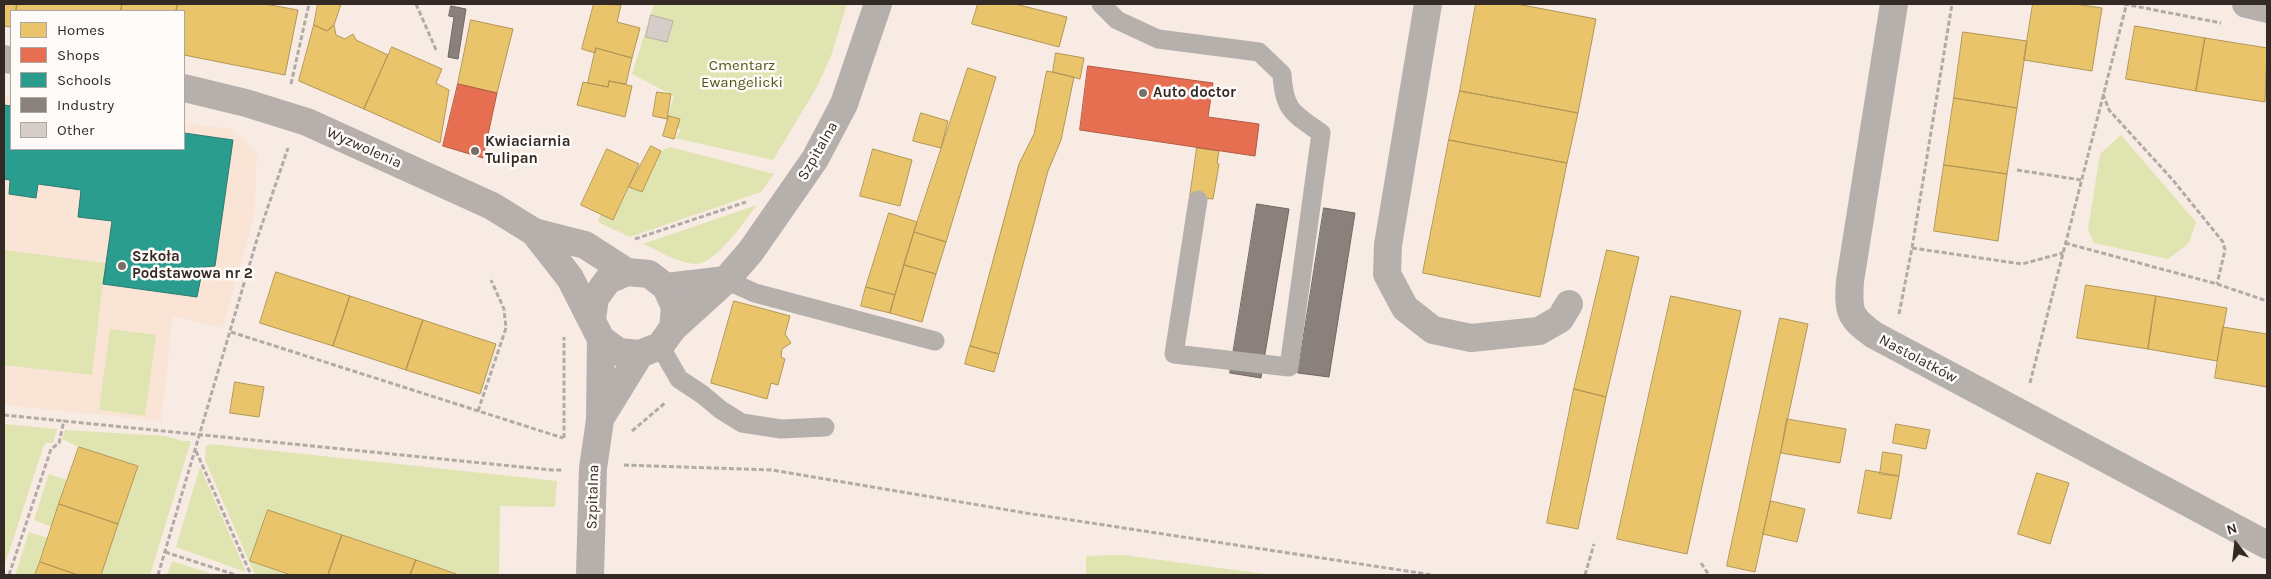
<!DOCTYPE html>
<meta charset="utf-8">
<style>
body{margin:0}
#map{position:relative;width:2271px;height:579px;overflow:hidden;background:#f7ebe3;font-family:Karla,sans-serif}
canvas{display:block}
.frame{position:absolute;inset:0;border:5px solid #332a25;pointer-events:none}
.legend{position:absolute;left:10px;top:10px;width:175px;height:140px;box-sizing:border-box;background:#fefaf7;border:1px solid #ada7a3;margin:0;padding:6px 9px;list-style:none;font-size:15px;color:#332a25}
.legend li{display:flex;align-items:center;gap:10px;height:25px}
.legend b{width:25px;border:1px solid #ada7a3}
.north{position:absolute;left:2211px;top:519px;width:50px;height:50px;-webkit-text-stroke:4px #fefaf7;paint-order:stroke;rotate:344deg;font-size:14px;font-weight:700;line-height:20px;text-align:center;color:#332a25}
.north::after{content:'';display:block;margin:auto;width:18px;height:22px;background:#332a25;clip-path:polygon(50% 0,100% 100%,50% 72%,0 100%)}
</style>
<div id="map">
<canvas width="2271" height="579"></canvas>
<div class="frame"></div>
<ul class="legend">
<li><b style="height:14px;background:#e9c46a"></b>Homes</li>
<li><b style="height:14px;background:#e76f51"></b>Shops</li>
<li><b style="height:14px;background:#2a9d8f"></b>Schools</li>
<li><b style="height:14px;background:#8a817c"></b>Industry</li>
<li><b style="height:14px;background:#d7cdc8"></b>Other</li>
</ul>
<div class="north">N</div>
</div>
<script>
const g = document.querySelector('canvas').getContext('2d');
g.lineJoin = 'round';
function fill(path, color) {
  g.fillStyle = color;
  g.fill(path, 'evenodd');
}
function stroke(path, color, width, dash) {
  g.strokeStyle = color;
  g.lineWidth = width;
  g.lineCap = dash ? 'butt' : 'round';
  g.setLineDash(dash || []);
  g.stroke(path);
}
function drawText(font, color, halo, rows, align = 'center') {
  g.font = font + ' Karla,sans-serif';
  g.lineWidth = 5;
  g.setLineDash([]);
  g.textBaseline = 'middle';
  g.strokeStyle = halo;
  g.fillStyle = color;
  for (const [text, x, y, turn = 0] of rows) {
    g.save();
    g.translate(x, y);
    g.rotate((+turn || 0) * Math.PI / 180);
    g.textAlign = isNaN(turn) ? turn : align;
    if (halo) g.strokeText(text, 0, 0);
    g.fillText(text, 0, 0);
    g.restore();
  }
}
fill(new Path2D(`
 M4,96H11V149H184V123L232,129L257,153L254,217L223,328L173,316L161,421L4,405Z`), '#f9e4d6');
fill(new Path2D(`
 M654,4H847L831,56L817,87L773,160L675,138L681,130L666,122L674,96L632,74Z
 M2121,135L2196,222L2189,243L2168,259L2094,243L2088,230L2100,154Z
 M670,147L774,174L761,192L630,237L598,222L601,214L613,220L629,187L642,192L661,151Z
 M757,205C744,221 716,265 694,264C677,263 658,250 643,244Z
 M4,250L105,263L92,375L4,365Z
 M110,329L156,335L145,416L99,410Z
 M4,424L57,429L53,443H46L44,445L4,567Z
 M65,430L165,436L183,441H191L150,575H101L138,466L79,447L62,439Z
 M210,444L557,481L555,507L500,506L499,575H459L268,510L250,561L286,574V575H255L205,460L206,446Z
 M200,467L246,572L176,547Z
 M49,474L67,480L52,527L34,520Z
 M29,532L48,538L35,575H15Z
 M1123,555L1272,575H1086V556Z
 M172,561L215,575H167Z`), '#dfe4b0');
const homes = new Path2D(`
 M4,4H17L16,11H11V27L4,26Z
 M17,4H122L121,11H16Z
 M122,4H178L176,11H121Z
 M178,4H265L298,10L285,75L184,55V11H176Z
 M318,4H341L334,25L327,31L314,25Z
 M594,4L621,5L617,22L640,28L632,58L596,48L595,53L582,49Z
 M978,4H1015L1067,17L1059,47L972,24Z
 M1476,4H1517L1596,19L1578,113L1460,91Z
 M2033,4H2075L2102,8L2092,71L2024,60Z
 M471,20L513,29L497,93L458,84Z
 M314,25L327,31L334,25L336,35L345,39L353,34L356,40L388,55L364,109L299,81Z
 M2135,26L2205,38L2196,91L2126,79Z
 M1963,32L2027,41L2017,108L1954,98Z
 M2205,38L2267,48L2265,102L2196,91Z
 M392,47L442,69L436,83L449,90L440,143L364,109Z
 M596,48L632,58L626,84L609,81L608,87L588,83Z
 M1056,53L1084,58L1080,79L1053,72Z
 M968,68L996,77L946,242L914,232Z
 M1047,71L1074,77L1061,140L1048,171L999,354L970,346L1019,164L1034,134Z
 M609,81L632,86L625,117L577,105L583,82L608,87Z
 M1460,91L1578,113L1567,163L1449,140Z
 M657,92L671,94L667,119L653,116Z
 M1954,98L2017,108L2007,174L1944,165Z
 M921,113L948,121L941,148L913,141Z
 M669,116L680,119L674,139L663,136Z
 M1449,140L1567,163L1540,297L1423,273Z
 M651,146L661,151L642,192L629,187Z
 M1197,148L1219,151L1217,163L1219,164L1213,199L1190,197Z
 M607,149L639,164L613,220L581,205Z
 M873,149L912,160L900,206L860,196Z
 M1944,165L2007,174L1998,241L1934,231Z
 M889,213L917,222L895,295L866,287Z
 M914,232L946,242L936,274L904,265Z
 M1607,250L1639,257L1606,397L1574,389Z
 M904,265L936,274L922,322L890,313Z
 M276,272L350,296L333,346L260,323Z
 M2086,285L2156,296L2148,349L2077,338Z
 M866,287L895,295L890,313L861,306Z
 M350,296L423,320L406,370L333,346Z
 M1671,296L1741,311L1687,554L1617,539Z
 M2156,296L2227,308L2217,361L2148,349Z
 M734,301L790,316L785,334L791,343L782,349L781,357L785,359L778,385L771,383L767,399L711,383Z
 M1780,318L1808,324L1755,572L1727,566Z
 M423,320L496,344L480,394L406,370Z
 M2223,327L2267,334V387L2215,378Z
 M970,346L999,354L994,372L965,364Z
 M235,382L264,387L259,417L230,413Z
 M1574,389L1606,397L1578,529L1547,523Z
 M1787,419L1846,429L1840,463L1781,453Z
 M1896,424L1930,430L1926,449L1893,443Z
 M79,447L138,466L118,524L59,504Z
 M1883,452L1902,455L1899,476L1880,474Z
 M1866,470L1899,476L1891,519L1858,513Z
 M2037,473L2069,483L2050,544L2018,534Z
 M1771,501L1805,509L1797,542L1763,534Z
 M59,504L118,524L101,575H78L40,562Z
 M268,510L342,535L328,575H291L250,561Z
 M342,535L416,560L410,575H328Z
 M416,560L459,575H410Z
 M40,562L78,575H35Z`);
fill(homes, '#e9c46a');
stroke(homes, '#b29655', 1);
const shops = new Path2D(`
 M1088,66L1213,83L1208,117L1259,124L1255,156L1080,130Z
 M458,84L497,93L483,158L443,146Z`);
fill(shops, '#e76f51');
stroke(shops, '#b15a44', 1);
const schools = new Path2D(`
 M4,105L11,106V149H184V133L233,140L215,266L203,267L197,297L103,284L112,221L78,217L81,190L38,184L36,198L9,194L10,180L4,179Z`);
fill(schools, '#2a9d8f');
stroke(schools, '#2d7a6f', 1);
const industry = new Path2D(`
 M451,6L466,9L458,59L448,57L454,17L449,16Z
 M1257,204L1289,209L1261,378L1230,373Z
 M1324,208L1355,213L1329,377L1298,373Z`);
fill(industry, '#8a817c');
stroke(industry, '#706762', 1);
const building = new Path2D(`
 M651,15L673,21L667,42L646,37Z`);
fill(building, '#d7cdc8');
stroke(building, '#b9b0aa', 1);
stroke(new Path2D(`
 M416,4L437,52
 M2124,4L2221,23
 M291,84L309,4
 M2103,94L2109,110L2172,179L2223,242L2225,250L2217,284
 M2017,170L2081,180
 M635,239L746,202
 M2065,243L2217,284L2267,301
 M1912,248L2022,264L2063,253
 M1899,314L1912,248L1952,4
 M231,332L563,438
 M2030,383L2126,6
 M478,411L506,328L504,309L491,280
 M4,415L552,470H563
 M632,431L665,403
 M564,438V337
 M196,451L251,575
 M624,465L772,470L1032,514L1433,575
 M165,552L236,575
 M1701,563L1709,575
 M9,575L51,449L59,443L64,420
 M158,575L258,236L288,148
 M1585,575L1594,544`), '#b1aba8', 3, [5, 2.5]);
stroke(new Path2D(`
 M1101,4L1117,20L1158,39L1259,52L1282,74C1284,111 1293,113 1321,133L1289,367L1174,354L1198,200
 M726,280L755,293L935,341
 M660,346L679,379L703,395L721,410L742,423L781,429L825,427`), '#b6b0ad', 19);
stroke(new Path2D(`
 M1428,4L1388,245L1387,274L1405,308L1433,330L1471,338L1539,331L1560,319L1569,304
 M1894,4L1850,281C1848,312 1849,317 1874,335L2267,545
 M2246,4L2267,9
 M666,287L726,280
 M673,328L726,280L751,251L815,159L844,104L878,4`), '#b6b0ad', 28);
stroke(new Path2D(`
 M4,59L11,60
 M184,88L246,103L307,122L492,206L534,232L585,245L627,272
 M534,232L570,278L601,339L619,352L640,354L660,346L673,328L675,307L666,287L649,274L627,272L608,280L595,298L592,319
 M600,419L640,354
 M590,575L593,468L600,420L601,339`), '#b6afab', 28);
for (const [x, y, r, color] of [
 [1143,93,5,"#786e68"],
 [475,151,5,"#786e68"],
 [122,266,5,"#786e68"]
]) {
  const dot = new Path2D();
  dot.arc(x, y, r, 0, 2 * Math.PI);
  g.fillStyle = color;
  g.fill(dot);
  stroke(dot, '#fefaf7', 2);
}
drawText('15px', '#4d5915', '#fefaf7', [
 ["Cmentarz",742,66],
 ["Ewangelicki",742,83]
]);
drawText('bold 15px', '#332a25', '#fefaf7', [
 ["Auto doctor",1153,93],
 ["Kwiaciarnia",485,142],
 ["Tulipan",485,159],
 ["Szkoła",132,257],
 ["Podstawowa nr 2",132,274]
], 'left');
drawText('15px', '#332a25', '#fefaf7', [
 ["Wyzwolenia",364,148,24],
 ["Szpitalna",818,151,-60],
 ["Nastolatków",1918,359,28],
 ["Szpitalna",593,497,-88]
]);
</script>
